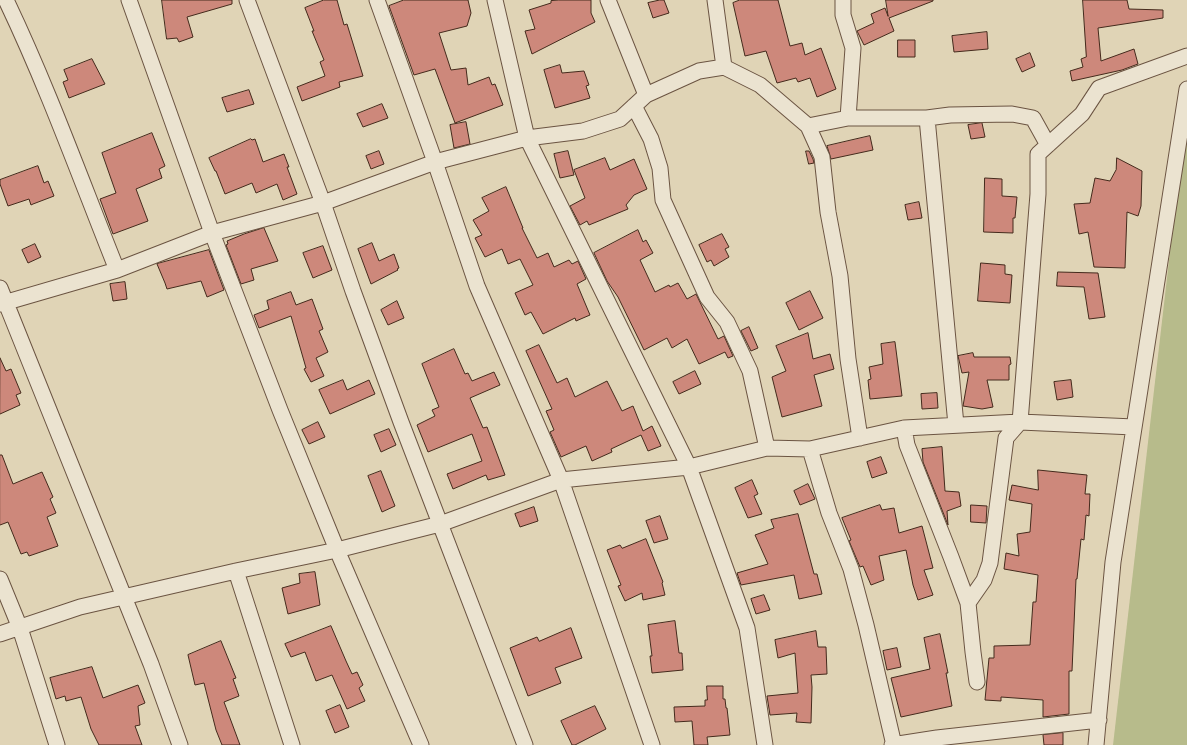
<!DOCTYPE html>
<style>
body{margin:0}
canvas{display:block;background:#e0d4b6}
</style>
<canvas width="1187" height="745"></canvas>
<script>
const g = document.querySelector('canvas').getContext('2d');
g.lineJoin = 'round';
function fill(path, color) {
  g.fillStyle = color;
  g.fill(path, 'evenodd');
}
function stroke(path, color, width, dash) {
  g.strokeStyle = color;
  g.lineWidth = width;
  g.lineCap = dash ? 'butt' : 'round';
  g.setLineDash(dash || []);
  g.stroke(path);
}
fill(new Path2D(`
 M1187,105V745H1113Z`), '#b7bb8b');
const building = new Path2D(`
 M162,0H232V4L187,17L193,37L179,42L177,38L167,39Z
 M324,0H337L344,25L347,24L363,76L339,82L340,87L302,101L297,87L325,76L320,62L324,60L312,31H314L305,8Z
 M404,0H468L471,13L467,26L439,33L451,70L466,68L468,85L489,77L492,85L495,84L503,105L455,123L435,69L414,75L389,6Z
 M559,0H591V13L595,22L532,54L525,31L535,29L529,10L551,3V1Z
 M660,0H664L669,13L653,18L648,3Z
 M740,0H778L790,46L802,43L805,55L821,48L836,89L817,97L810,78L798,82L796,78L777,83L766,51L745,56L733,3Z
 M886,0H933V1L889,18L894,31L864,45L857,31L874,23L871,14L885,8L888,16Z
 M1083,0H1127L1129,9L1163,10V18L1098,28L1101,61L1134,49L1138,64L1122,70L1072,81L1070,71L1083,67L1081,59L1086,57Z
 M987,32L988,49L954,52L952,36Z
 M898,40H915V57H898Z
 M1030,53L1035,66L1022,72L1016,59Z
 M92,59L105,84L69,98L63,82L68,80L64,70Z
 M560,65L562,73L584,71L589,85L586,86L590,98L555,108L544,70Z
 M249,90L254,104L227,112L222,98Z
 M382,104L388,118L363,127L357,114Z
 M466,122L470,144L454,148L450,125Z
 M982,123L985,137L971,139L968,125Z
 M152,133L165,166L159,169L162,178L136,189L148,221L113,234L100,199L116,193L102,153Z
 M870,136L873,150L831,159L827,146Z
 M251,139L252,140L255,139L263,162L284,154L289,167H287L297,194L283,200L277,184L256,193L252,183L225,194L216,171H215L209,158Z
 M379,151L384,164L371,169L366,156Z
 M568,151L574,175L560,178L554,154Z
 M806,151H809L813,159L814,163L809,164Z
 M605,158L610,170L634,159L647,189L634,195L626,205L628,209L589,225L587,221L580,225L570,206L585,198L574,170Z
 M1117,158L1142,171L1141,206L1138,216L1127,212L1125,268L1094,267L1088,232L1079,234L1074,204L1090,203L1095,178L1110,181L1116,170Z
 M38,166L44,183L48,181L54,196L33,204L31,205L29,199L8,206L0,184V180Z
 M985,178L1002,179V196L1017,197L1015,218H1013V233L984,232Z
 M506,187L523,228H522L537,258L548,253L554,267L569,260L572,264L578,261L586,279L577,284L590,315L576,321L575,318L543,334L531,312L525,315L515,293L533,285L520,259L508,264L502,249L485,257L475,238L482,235L473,220L489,211L482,198Z
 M919,202L922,218L908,220L905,205Z
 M264,228L278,261L251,269L254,280L241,284L226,245L228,244L227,241L244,234Z
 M638,230L643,242L646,240L653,253L640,260L655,292L669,285L670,287L678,283L687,299L696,294L718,339L724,336L733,356L728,358L725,352L699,364L687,339L672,348L667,338L644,350L618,297L607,281L594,253Z
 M722,234L729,247L725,249L729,257L714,266L711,260L707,262L699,245Z
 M372,243L379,261L394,254L399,268L397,269L398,270L371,284L358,249Z
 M35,244L41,257L28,263L22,250Z
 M323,246L332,270L313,278L303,253Z
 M209,250L224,290L207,297L201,281L167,289L165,283L157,264Z
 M981,263L1005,265V274L1012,275L1010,303L978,301Z
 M1058,272L1098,273L1105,317L1089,319L1084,287L1057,286Z
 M125,282L127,299L113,301L110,284Z
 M810,291L823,318L799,330L786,303Z
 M291,292L296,305L312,299L323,329L319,331L328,352L316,358L324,376L311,382L304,369L306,368L291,316L259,328L254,315L269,309L267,301Z
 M397,301L404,318L388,325L381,310Z
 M749,327L758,348L751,351L741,331Z
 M808,333L813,359L830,354L834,369L814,375L822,406L782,417L772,377L786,371L776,346Z
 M895,342L902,396L870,399L868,380L871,379L869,367L883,364L881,344Z
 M539,345L557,383L567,378L575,397L607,381L622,411L633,406L643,431L652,426L661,446L648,451L641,435L611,449L612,452L592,461L586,446L561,457L550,432L554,430L546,411L552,409L526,351Z
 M454,349L465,374L468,373L472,381L494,372L500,385L470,398L483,428L487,427L505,475L488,480L486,475L453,489L447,474L482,461L472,434L428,452L417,425L435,416L432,410L439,407L422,364Z
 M973,353L974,357H1010L1011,364L1009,365V380H987L993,407L982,409L963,406L969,372L962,373L958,356Z
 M0,358L6,371L11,369L21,393L16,395L20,405L0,414Z
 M695,371L701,384L679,394L673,382Z
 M343,380L347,390L369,380L375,394L330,414L319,390Z
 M1071,380L1073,397L1057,400L1054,382Z
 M937,393L938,408L922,409L921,394Z
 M318,422L325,437L309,444L302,430Z
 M389,429L396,445L381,452L374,435Z
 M942,447L945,491L959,492L961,506L947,511L948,525L923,462L922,449Z
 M0,455H2L13,484L42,472L53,497L50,499L56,513L47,517L58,546L29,556L27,552L21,554L8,522L0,525Z
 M881,457L887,473L872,478L867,462Z
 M1038,470L1087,475L1085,494H1090L1089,516L1086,515L1084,540L1081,539L1077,579H1076L1072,671H1069V714L1043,717V700L1001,697V701L985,700L989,658H994V646L1030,645L1033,602H1036L1038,575L1004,569L1006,553L1019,556L1017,534L1030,532L1032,504L1009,500L1012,485L1038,490Z
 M381,471L395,506L382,512L368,476Z
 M752,480L758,494L754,496L762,514L748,518L735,488Z
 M808,484L815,499L800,505L794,491Z
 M880,505L882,510L894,508L899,533L922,526L933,568L924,570L933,595L918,600L913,585L906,550L879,556L884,580L871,585L863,566L860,567L849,541L851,540L842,518Z
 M971,505L987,506L986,523L971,522Z
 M534,507L538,521L520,527L515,514Z
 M798,514L814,574H817L822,594L799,599L794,575L741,585L737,573L768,564L755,535L774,528L771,520Z
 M660,516L668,539L654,543L646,521Z
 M646,539L663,582L662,583L665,595L643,600L642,593L625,601L618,586L621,585L607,550L620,545L622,548Z
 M315,572L320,605L288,614L282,588L300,583L299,574Z
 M764,595L770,610L756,614L751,599Z
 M675,621L679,653H682L683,670L652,673L650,656H652L648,625Z
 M331,626L346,661L352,674L357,672L363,685L359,688L365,701L347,709L332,675L316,681L305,652L291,657L285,644Z
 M571,628L582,658L555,668L561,683L528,696L510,648L537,637L539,641Z
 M816,631L818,647H826L827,674L811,675L812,687L811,723L796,722L797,713L770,715L767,696L798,693L795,653L778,658L775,640Z
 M940,634L948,673H946L952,706L901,717L891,678L930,669L924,638Z
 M221,641L236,678L233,679L239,696L224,702L240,745H222L216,730L204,683L195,685L188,655Z
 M897,648L901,667L887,670L883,651Z
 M92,667L103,698L138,685L145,703L138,706L140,725L135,726L142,745H99L91,729L81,697L66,701L65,696L56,699L50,678Z
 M707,686H723V699H725L726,708H727L730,735L707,737L708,745H694L692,721L675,722L674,707L705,706V700H707Z
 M340,705L349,727L335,733L326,711Z
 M595,706L606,729L575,745H572L561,721Z
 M1063,733V745H1044L1043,735Z`);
fill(building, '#cd887b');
stroke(building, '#442a1c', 1);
const street = new Path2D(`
 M6,0C48,88 81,180 117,270
 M129,0L212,233L280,410L337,550L421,745
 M247,0L323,203L353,291L401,422L525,745
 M377,0L435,162L477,286L561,480L652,745
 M495,0L527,138L689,467L747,628L765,745
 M608,0L646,95
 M715,0L724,67
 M843,0V15L853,48L848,118
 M634,106L651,139L660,168L663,200L707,297L727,322L750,371L767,448
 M927,118L956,425
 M808,126L822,157L828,212L840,276L848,359L860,438
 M0,288L151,664L180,745
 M0,304L117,270L212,233L323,203L435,162L527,138L583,131L620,119L646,95L699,71L724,67L760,85L808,126L848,118H927L950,115L1012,114L1033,118L1048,145
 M904,428L907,445L951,557L968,603L973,652L977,682
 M810,449L829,513L851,569L866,625L894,745
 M236,571L292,745
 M0,579L20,628L57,745
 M968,603L984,580L990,563L1006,438L1020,422L1038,194V154L1082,114L1099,88L1187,56
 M0,634L80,607L236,571L337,550L440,524L561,480L689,467L767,448L810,449L904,428L1020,422L1134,427
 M892,745L937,738L1099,720
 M1096,745L1113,562L1187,89`);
stroke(street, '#6b5442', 17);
stroke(street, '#ebe3d0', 15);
</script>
